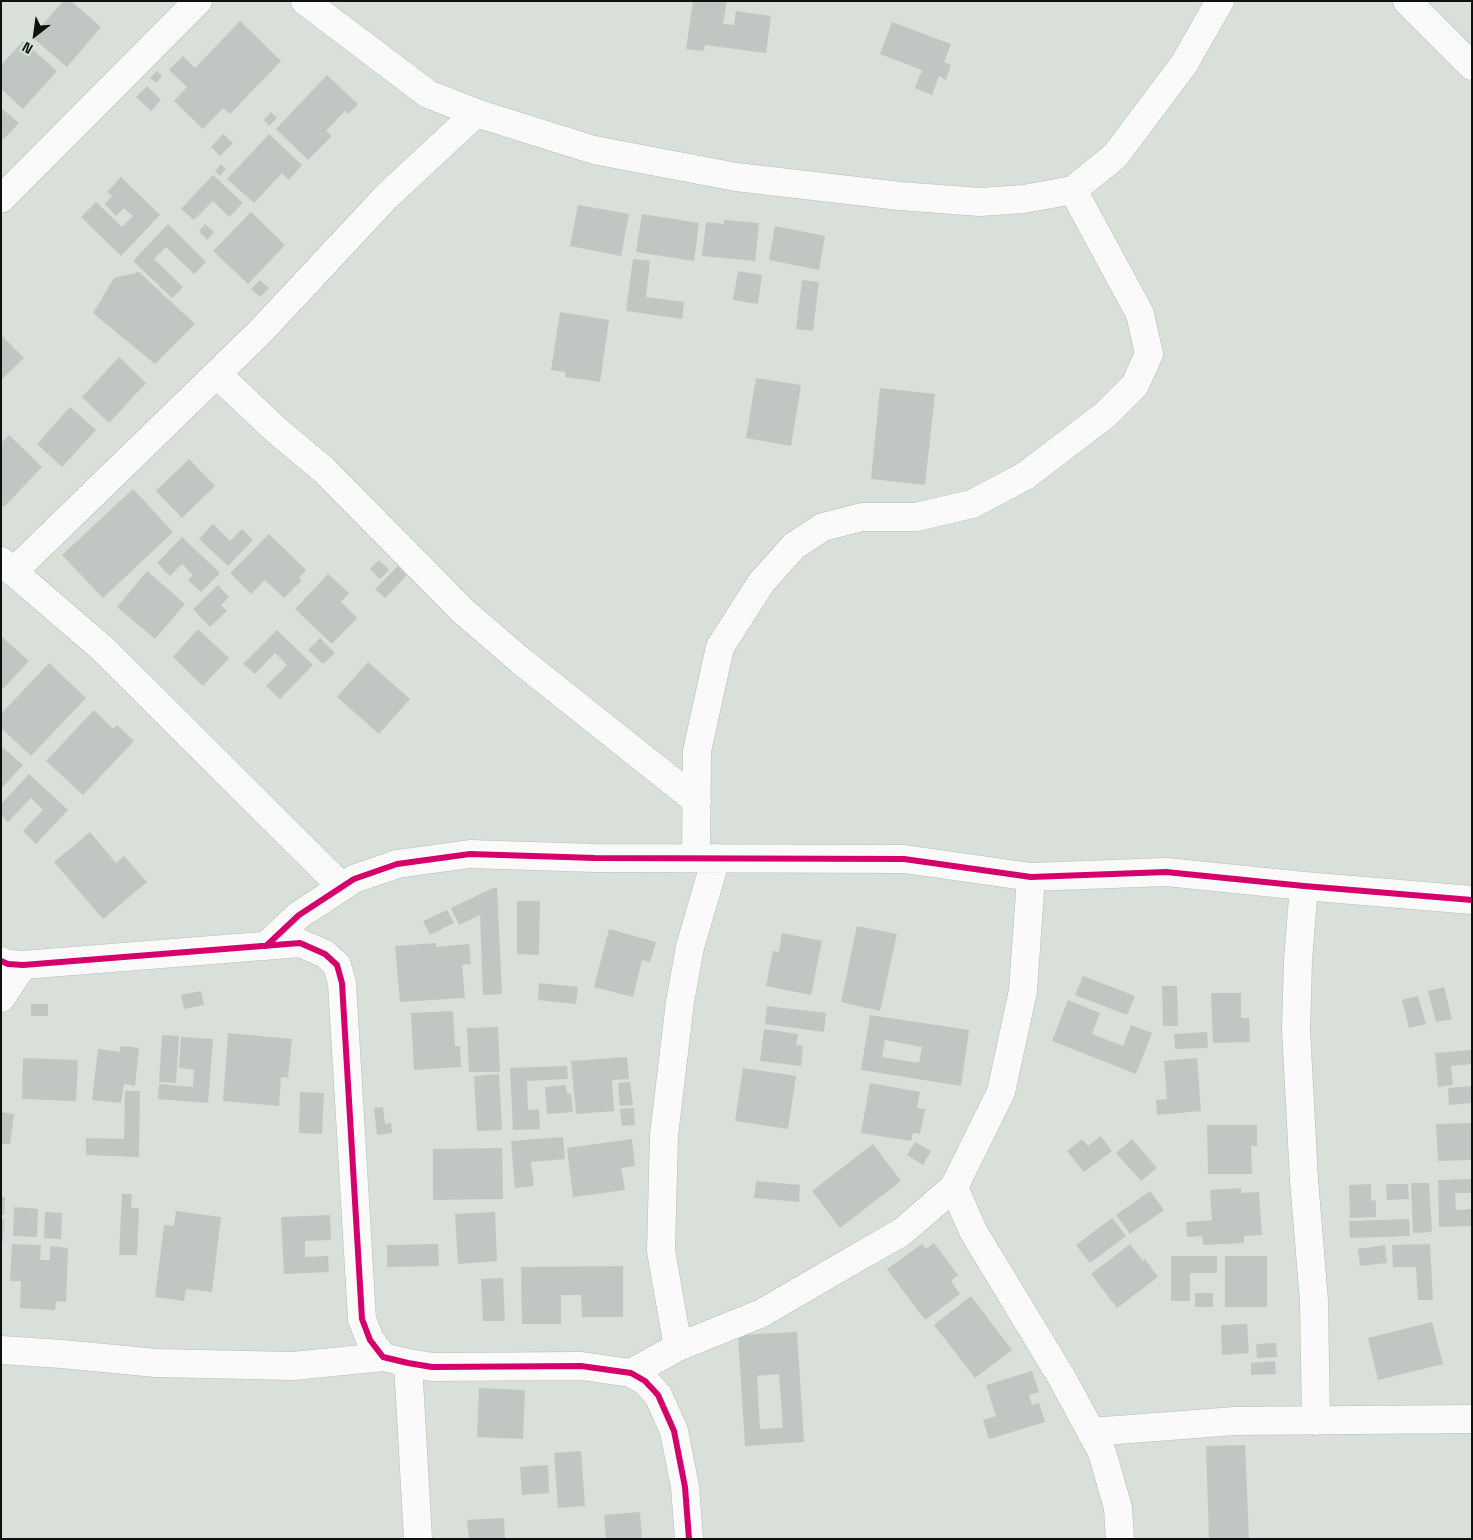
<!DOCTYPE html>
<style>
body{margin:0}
#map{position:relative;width:1473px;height:1540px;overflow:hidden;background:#d8e0d9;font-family:"Space Grotesk",sans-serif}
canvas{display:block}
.frame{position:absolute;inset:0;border:2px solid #0d120e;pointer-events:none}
.north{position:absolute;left:10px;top:10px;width:50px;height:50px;-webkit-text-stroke:4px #d4e4d6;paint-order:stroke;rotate:210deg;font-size:14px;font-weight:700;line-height:20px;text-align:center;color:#0d120e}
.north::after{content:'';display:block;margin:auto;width:18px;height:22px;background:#0d120e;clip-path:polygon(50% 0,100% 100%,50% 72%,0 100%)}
</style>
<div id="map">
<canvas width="1473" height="1540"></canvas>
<div class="frame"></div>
<div class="north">N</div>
</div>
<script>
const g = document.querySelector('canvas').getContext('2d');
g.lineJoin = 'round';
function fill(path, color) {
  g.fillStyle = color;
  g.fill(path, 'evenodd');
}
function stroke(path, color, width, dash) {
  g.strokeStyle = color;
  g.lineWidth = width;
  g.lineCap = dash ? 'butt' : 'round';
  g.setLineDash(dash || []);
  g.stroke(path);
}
fill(new Path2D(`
 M63,1H71L101,27L67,67L32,37Z
 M693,1H727L723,24L734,25L736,11L771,16L766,53L705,45L704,51L686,49Z
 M240,21L281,61L230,114L223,108L203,129L174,101L187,87L169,70L183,56L195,68Z
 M892,22L951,44L944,62L951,65L946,80L939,76L932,95L915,88L922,70L880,54Z
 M23,41L57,71L23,109L1,89V62L3,63Z
 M157,71L162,76L156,83L150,78Z
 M327,75L358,104L348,114L345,111L326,131L332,136L308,160L276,129Z
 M147,86L161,100L151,111L136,97Z
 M1,108L19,123L1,142Z
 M271,112L277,118L269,126L264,120Z
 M223,134L233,143L220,156L211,147Z
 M269,134L302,165L289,180L282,173L254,203L227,179Z
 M221,164L226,169L220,176L215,171Z
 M213,175L243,203L229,217L213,201L194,220L181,209Z
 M121,177L160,215L121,256L81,217L96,202L122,227L133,216L124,208L116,216L105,204L112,196L107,192Z
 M578,205L629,214L621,256L570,246Z
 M251,212L285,245L248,284L213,251Z
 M642,214L699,223L694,261L636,252Z
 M724,220L759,223L755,261L702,256L706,222L724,224Z
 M168,224L206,262L194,274L166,247L154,259L183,287L172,298L133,261Z
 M205,224L214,232L207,240L199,231Z
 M775,226L825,236L819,270L769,260Z
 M633,259L650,261L646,297L684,302L682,319L626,311Z
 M738,271L762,275L758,304L733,300Z
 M139,272L195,324L155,364L93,313L114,278Z
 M260,280L269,288L260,297L251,289Z
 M802,280L819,282L813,331L796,329Z
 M560,312L609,320L600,382L565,377V372L551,370Z
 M1,335L24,358L1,380Z
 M119,357L146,383L109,423L82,397Z
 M756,378L801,385L791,446L746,438Z
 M880,388L935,394L925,485L871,479Z
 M70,407L96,430L62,467L37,444Z
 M9,435L42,467L4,507L1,504V443Z
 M189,459L215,486L182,518L156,491Z
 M133,489L173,532L103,598L62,555Z
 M213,524L230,541L242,529L253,540L228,566L199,539Z
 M269,534L306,570L299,578L302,580L284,598L265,580L251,594L230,573Z
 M182,537L220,573L201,592L188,580L193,575L182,564L170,576L157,563Z
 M379,560L389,570L380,579L370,569Z
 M398,566L407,575L385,598L375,589Z
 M147,571L185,604L155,639L117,607Z
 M328,574L349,593L341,602L357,618L332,644L295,609Z
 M218,585L229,597L221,605L227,611L210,627L193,609Z
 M198,629L229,658L203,686L173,657Z
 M277,630L313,665L280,699L266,686L287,665L275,653L255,674L243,664Z
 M1,636L29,661L1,691Z
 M320,638L335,653L323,664L308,650Z
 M368,662L410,699L379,734L337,697Z
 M49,663L86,698L31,756L1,728V714Z
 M94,710L113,729L117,725L134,741L83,795L46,761Z
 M1,746L23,765L1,789Z
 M29,774L68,810L36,844L23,831L43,810L31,798L8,822L1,815V804Z
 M90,832L116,863L124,856L147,882L103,919L54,862Z
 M493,888H497L502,994L483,995L480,915L459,925L451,908Z
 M517,901H540L539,955L517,954Z
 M447,910L454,923L430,935L423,921Z
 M857,926L897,934L880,1011L841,1002Z
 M609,929L656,942L650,962L642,960L633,997L594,987Z
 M782,933L822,941L811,995L766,986L773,951L779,952Z
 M436,943V947L469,944L471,964L462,965L465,998L400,1002L395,946Z
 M1083,976L1135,996L1127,1015L1075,995Z
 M539,983L578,987L576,1004L538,1000Z
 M1162,986H1177L1178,1026H1163Z
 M1444,987L1452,1019L1436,1022L1428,991Z
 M201,991L204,1005L184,1009L181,995Z
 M1211,993H1241V1018H1249L1250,1042L1213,1043Z
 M1418,996L1426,1024L1409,1028L1402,1000Z
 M1068,1000L1100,1013L1092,1034L1123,1046L1131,1025L1152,1033L1136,1074L1052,1041Z
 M31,1004H48V1016H31Z
 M767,1006L826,1013L824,1032L765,1024Z
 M453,1011L455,1046H460L461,1067L414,1070L411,1013Z
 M870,1015L969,1030L961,1086L861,1070ZM885,1040L922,1047L919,1063L882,1057Z
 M498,1027L500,1072H469L467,1028Z
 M764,1029L798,1034L796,1045L803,1046L801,1066L760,1061Z
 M1207,1032L1208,1048L1175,1049L1174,1034Z
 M228,1033L292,1039L288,1078L281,1077L279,1106L223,1101Z
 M162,1035L179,1036L176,1083L159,1082Z
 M181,1037L213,1039L208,1103L158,1099L159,1084L193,1087L194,1070L179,1068Z
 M120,1046L139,1048L135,1086L124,1084L121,1103L92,1100L98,1049L120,1052Z
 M1472,1050V1064L1451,1066L1453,1085L1438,1087L1435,1053Z
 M627,1057L629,1079L612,1080L614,1111L576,1114L571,1061Z
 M23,1058L78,1060L76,1101L22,1099Z
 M1197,1058L1201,1111L1157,1115L1156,1100L1167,1099L1164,1061Z
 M567,1066L568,1079L527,1081L528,1110L539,1109L540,1129L513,1130L510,1068Z
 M743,1068L796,1076L788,1129L735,1121Z
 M499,1074L502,1130L477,1131L474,1076Z
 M630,1082L633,1105L620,1106L618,1083Z
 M870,1083L920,1092L917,1108L925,1109L920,1134L913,1133L911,1141L861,1133Z
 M566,1085L567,1094L571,1093L573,1112L547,1114L545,1087Z
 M1472,1086V1103L1449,1105L1448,1088Z
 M125,1091H140L139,1157L86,1155V1138L124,1139Z
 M300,1092L324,1093L322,1134L299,1133Z
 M383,1107L385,1124L391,1123L392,1133L377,1135L374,1108Z
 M634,1108L635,1125L622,1126L620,1109Z
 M1,1112L14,1114L10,1144H1Z
 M1472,1123V1160L1438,1161L1436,1124Z
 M1207,1125H1257V1146H1251L1252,1174H1208Z
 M1101,1136L1112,1151L1084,1172L1067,1151L1082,1139L1088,1146Z
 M563,1137L565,1159L531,1162L534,1186L515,1188L511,1141Z
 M632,1139L635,1166L621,1168L625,1190L573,1197L567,1148Z
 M1132,1139L1157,1168L1141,1181L1116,1153Z
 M915,1142L931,1151L923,1165L907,1155Z
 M873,1144L901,1181L840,1228L812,1191Z
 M502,1148L503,1199L433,1200V1149Z
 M1472,1179V1193H1455L1456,1210L1472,1209V1226L1439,1227L1438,1180Z
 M756,1181L800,1185L799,1202L754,1198Z
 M1411,1183H1429L1432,1232L1413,1233Z
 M1371,1184V1201L1376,1200V1217L1350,1218L1349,1185Z
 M1386,1184H1408L1409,1199L1387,1200Z
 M1241,1188V1193L1259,1192L1262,1235L1244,1236V1243L1203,1245L1202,1236L1187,1237L1186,1222L1212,1220L1210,1190Z
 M1150,1191L1164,1210L1130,1234L1116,1215Z
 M122,1194H132L131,1208H139L137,1255H119Z
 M1,1197H5L4,1215H1Z
 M14,1207L38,1209L37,1237L13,1236Z
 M176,1211L221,1217L212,1292L186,1289L184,1301L155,1297L164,1225L174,1226Z
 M45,1212L62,1213L61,1239L44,1238Z
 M495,1212L497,1261L458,1264L455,1214Z
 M330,1215L331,1240L305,1241V1257L328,1256L329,1272L284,1274L281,1217Z
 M1112,1218L1126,1236L1090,1263L1076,1245Z
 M1,1219H4L3,1242H1Z
 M1409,1219L1410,1236L1350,1238L1349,1221Z
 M934,1243L958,1275L951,1281L960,1294L925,1320L887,1269L922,1244L926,1249Z
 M12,1244L41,1245L40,1260H50V1246L68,1248L66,1302L56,1301L55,1310L20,1308L21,1281H10Z
 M438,1244L439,1266L387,1267V1245Z
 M1130,1244L1143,1261L1145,1259L1158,1277L1117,1308L1091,1274Z
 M1430,1244L1433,1300H1418L1416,1267H1393L1392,1245Z
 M1385,1245L1387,1263L1360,1266L1358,1249Z
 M1171,1256H1217V1273H1190V1301H1171Z
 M1225,1256H1267V1307H1225Z
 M623,1266V1317H582L581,1295H561V1324H522L521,1267Z
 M503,1278L505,1321H483L481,1279Z
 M1195,1293H1213V1307H1195Z
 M971,1296L1012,1350L975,1378L934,1325Z
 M1432,1322L1443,1364L1378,1380L1368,1338Z
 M1247,1324L1249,1353L1222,1355L1221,1325Z
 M797,1332L804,1442L745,1446L738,1335ZM779,1374L783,1428L760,1429L757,1376Z
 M1276,1343L1277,1357L1257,1358L1256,1344Z
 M1275,1361L1276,1374L1251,1375V1363Z
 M1032,1371L1039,1392L1029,1395L1032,1405L1039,1403L1045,1422L989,1439L983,1420L996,1416L986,1385Z
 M479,1388L525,1390L523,1439L477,1437Z
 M1245,1445L1249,1539H1209L1206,1446Z
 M581,1451L585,1506L558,1508L554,1453Z
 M548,1465L549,1493L522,1495L520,1467Z
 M640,1512L642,1539H606L604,1515Z
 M504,1518L505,1539H469L467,1520Z`), '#c0c7c2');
const minor = new Path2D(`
 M305,1L428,94L476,113L594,150L736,177L900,196L980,202L1024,199L1073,190L1115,156L1184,64L1220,1
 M1407,1L1472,66
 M1,199L198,1
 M217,374L275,429L324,470L463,611L521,661L697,801
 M1,561L103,649L342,887
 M13,572L260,332L386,197L476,113
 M696,858L697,751L720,647L761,583L794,546L823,527L862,517H916L972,504L1025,476L1105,415L1135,385L1149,354L1140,314L1073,190
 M1304,886L1298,960L1296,1029L1304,1180L1314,1301L1316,1421
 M266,946L299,915L354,879L397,864L470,854L595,858L904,859L1031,877L1166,872L1304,886L1472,900
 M1,961L8,964L23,965L300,943L325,954L337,965L342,983L362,1319L370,1340L383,1357L408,1363L432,1367L581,1366L631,1373L645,1381L658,1395L674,1431L685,1487L689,1539
 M1,998L23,965
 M954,1187L973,1231L1062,1378L1102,1452L1118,1508L1120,1539
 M678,1347L661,1251L664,1135L680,1002L690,947L716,858
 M1,1350L62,1354L156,1363L293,1366L383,1357
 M408,1363L418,1539
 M631,1373L678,1347L762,1313L841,1267L902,1232L954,1187L1001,1092L1023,991L1031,877
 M1091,1432L1235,1421L1472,1419`);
stroke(minor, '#b6bdb7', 29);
stroke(minor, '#f9faf9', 28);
stroke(new Path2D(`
 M266,946L299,915L354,879L397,864L470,854L595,858L904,859L1031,877L1166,872L1304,886L1472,900
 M1,961L8,964L23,965L300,943L325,954L337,965L342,983L362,1319L370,1340L383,1357L408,1363L432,1367L581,1366L631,1373L645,1381L658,1395L674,1431L685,1487L689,1539`), '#d6006c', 6);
</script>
